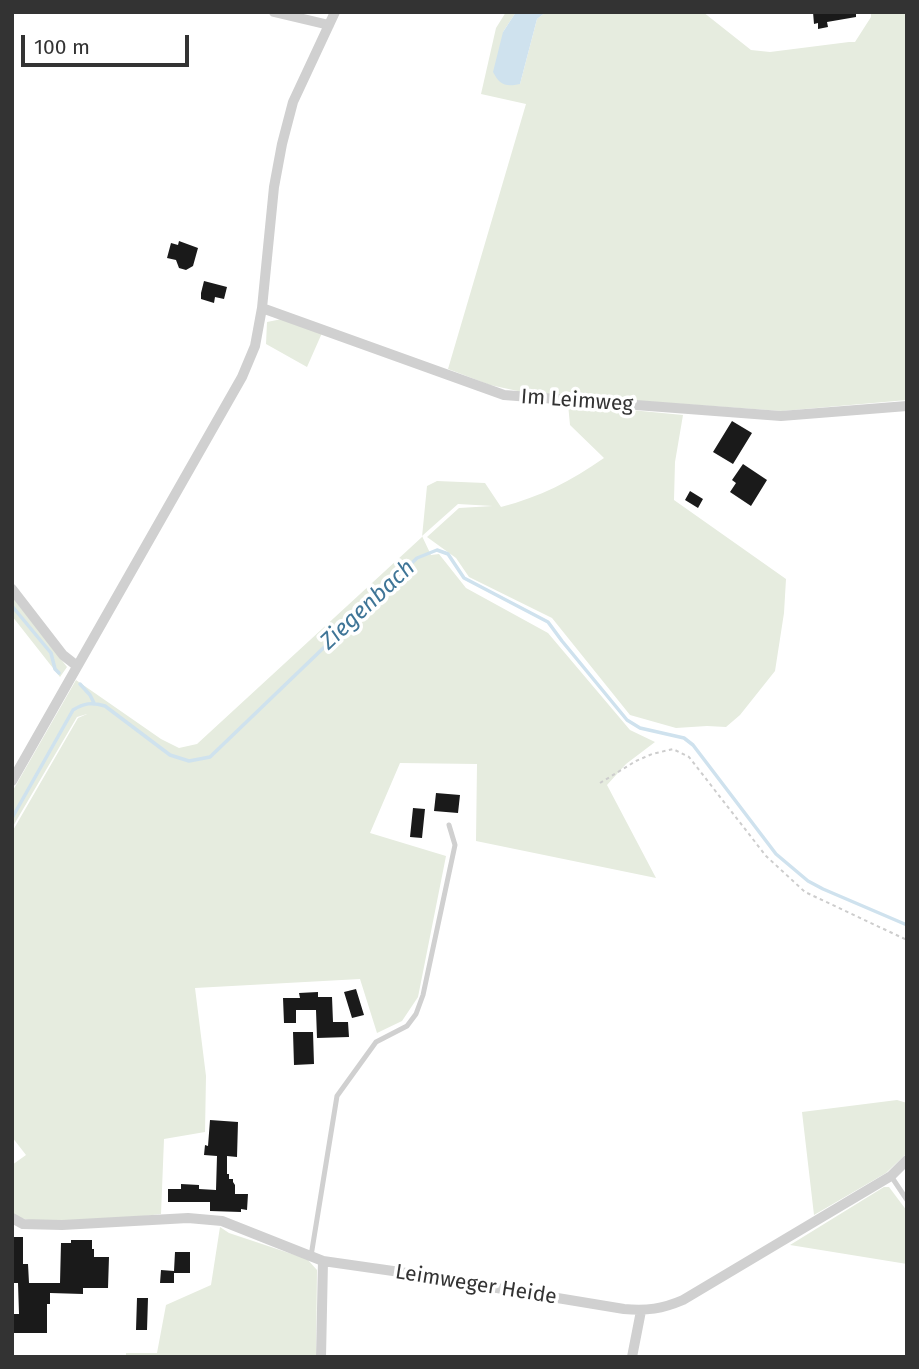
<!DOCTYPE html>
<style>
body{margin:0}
#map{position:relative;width:919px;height:1369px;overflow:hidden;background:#fff;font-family:"Fira Sans",sans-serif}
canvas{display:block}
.frame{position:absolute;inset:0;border:14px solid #333;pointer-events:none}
.scale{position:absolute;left:21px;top:35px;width:168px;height:32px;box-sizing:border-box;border:4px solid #333;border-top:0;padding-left:9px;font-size:21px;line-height:24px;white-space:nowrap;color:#333;-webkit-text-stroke:5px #fff;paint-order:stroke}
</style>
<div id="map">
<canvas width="919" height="1369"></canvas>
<div class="frame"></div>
<div class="scale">100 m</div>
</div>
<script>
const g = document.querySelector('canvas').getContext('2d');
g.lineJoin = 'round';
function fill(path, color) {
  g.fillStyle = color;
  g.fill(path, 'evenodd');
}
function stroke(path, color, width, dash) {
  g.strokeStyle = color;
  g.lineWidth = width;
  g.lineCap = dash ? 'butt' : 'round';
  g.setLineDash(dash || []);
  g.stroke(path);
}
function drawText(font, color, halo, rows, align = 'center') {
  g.font = font + ' "Fira Sans",sans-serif';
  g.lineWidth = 7;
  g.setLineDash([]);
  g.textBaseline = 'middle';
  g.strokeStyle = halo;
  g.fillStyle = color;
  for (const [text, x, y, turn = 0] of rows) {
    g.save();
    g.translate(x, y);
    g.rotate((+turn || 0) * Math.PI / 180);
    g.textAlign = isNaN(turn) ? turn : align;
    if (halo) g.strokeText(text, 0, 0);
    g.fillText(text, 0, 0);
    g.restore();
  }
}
fill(new Path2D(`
 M506,12H516L503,32L520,84L537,19L546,12H703L751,50L770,52L849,42H855L871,17V12H907V400L782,411L527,393L490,385L448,369L526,104L481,94L496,28Z
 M282,319L322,333L307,367L266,344L267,322Z
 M568,404L683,415L675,462L674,500L786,579L784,613L775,671L740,715L726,727L707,726L676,728L630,715L552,618L469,577L456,558L427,537L459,508L493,506L458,504L422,536L431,555L439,554L466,588L548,633L630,730L655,742L626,764L607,785L656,878L476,841L477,764L400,763L370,833L446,856L418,997L402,1021L377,1033L360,979L195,988L206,1076L205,1132L164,1139L161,1214C117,1218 54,1232 12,1215V1165L26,1155L12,1137V832L78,718L87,714L77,717L12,828V792L76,680L161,739L179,748L197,744L422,537L427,486L437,481L485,483L501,507C540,497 571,481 604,458L570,425Z
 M12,596L67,667L60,677L12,616Z
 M897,1100L907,1103V1153L886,1173L814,1215L802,1112Z
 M884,1187H889L907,1211V1264L790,1245Z
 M220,1227L229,1233L307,1259L317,1270L316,1357H126V1353H157L166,1305L211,1285Z`), '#e6ecdf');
fill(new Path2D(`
 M516,12H546L537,19L520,84C505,87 500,85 493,72L503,32Z`), '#cfe2ee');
stroke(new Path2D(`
 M12,606L51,653L55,669L59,673
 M80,684L90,695L94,703
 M12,818L73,710C84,703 92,702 105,706L170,755L189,761L210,757L417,558L437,550L448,554L464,578L548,622L562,641L627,720L640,728L684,738L693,745L776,854L808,881L823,889L907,925`), '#cfe2ee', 3.5);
fill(new Path2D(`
 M813,12H856V17L827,22L828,27L818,29V23L814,24Z
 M179,241L198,248L193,266L186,270L179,268L176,260L167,258L171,243L178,245Z
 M204,281L227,287L224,299L215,297L214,303L201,299V293Z
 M732,421L752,433L733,464L713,452Z
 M743,464L767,480L751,506L730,492L736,483L732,480Z
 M690,491L703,499L698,508L685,500Z
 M436,793L460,795L458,813L434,811Z
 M413,808L425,809L422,838L410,837Z
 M356,989L364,1015L352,1018L344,992Z
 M318,992V997H332L333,1022H348L349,1037L317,1038L316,1010H296V1023H284L283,998H300L299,993Z
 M293,1032H313L314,1064L294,1065Z
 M210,1120L238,1122L237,1157L227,1156V1174H229V1179H233V1182L235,1185V1194H248L247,1210L241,1209V1212L210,1211V1202H168V1189H181V1184L199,1185V1189L216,1190L217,1156L204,1155L205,1145L208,1146Z
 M12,1237H23V1264H28L29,1283H60L61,1243H71V1240H92V1249H94V1257H109L108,1288H83V1294L50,1293V1304H47V1333H12V1314H19L18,1283H14V1262H12Z
 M175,1252H190V1273H174V1283H160L161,1270L174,1271Z
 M137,1298H148L147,1330H136Z`), '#1a1a1a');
stroke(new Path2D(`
 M600,783L636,761L652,754L673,749L689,757L766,856L805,892L907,940`), '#cdcdcd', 2, [3.5, 3.5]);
stroke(new Path2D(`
 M891,1176L907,1200
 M311,1256L337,1096L376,1042L407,1026L416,1014L423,995L455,845L449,825`), '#d0d0d0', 5);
stroke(new Path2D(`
 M274,12L329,25
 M262,308L504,395L781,416L907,406
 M12,589L63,655L77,666
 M12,781L242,377L255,346L262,308L274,187L282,144L293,102L335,12
 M12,1218L23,1224L62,1225L188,1218L222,1221L323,1261L400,1272L624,1309C647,1311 662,1309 683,1300L891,1176L907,1160
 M321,1357L323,1261
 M632,1357L641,1311`), '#d0d0d0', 10);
drawText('21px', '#333', '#fff', [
 ["Im Leimweg",577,401,4],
 ["Leimweger Heide",476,1285,9]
]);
drawText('italic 23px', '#3f7597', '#fff', [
 ["Ziegenbach",368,605,-43]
]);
</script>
